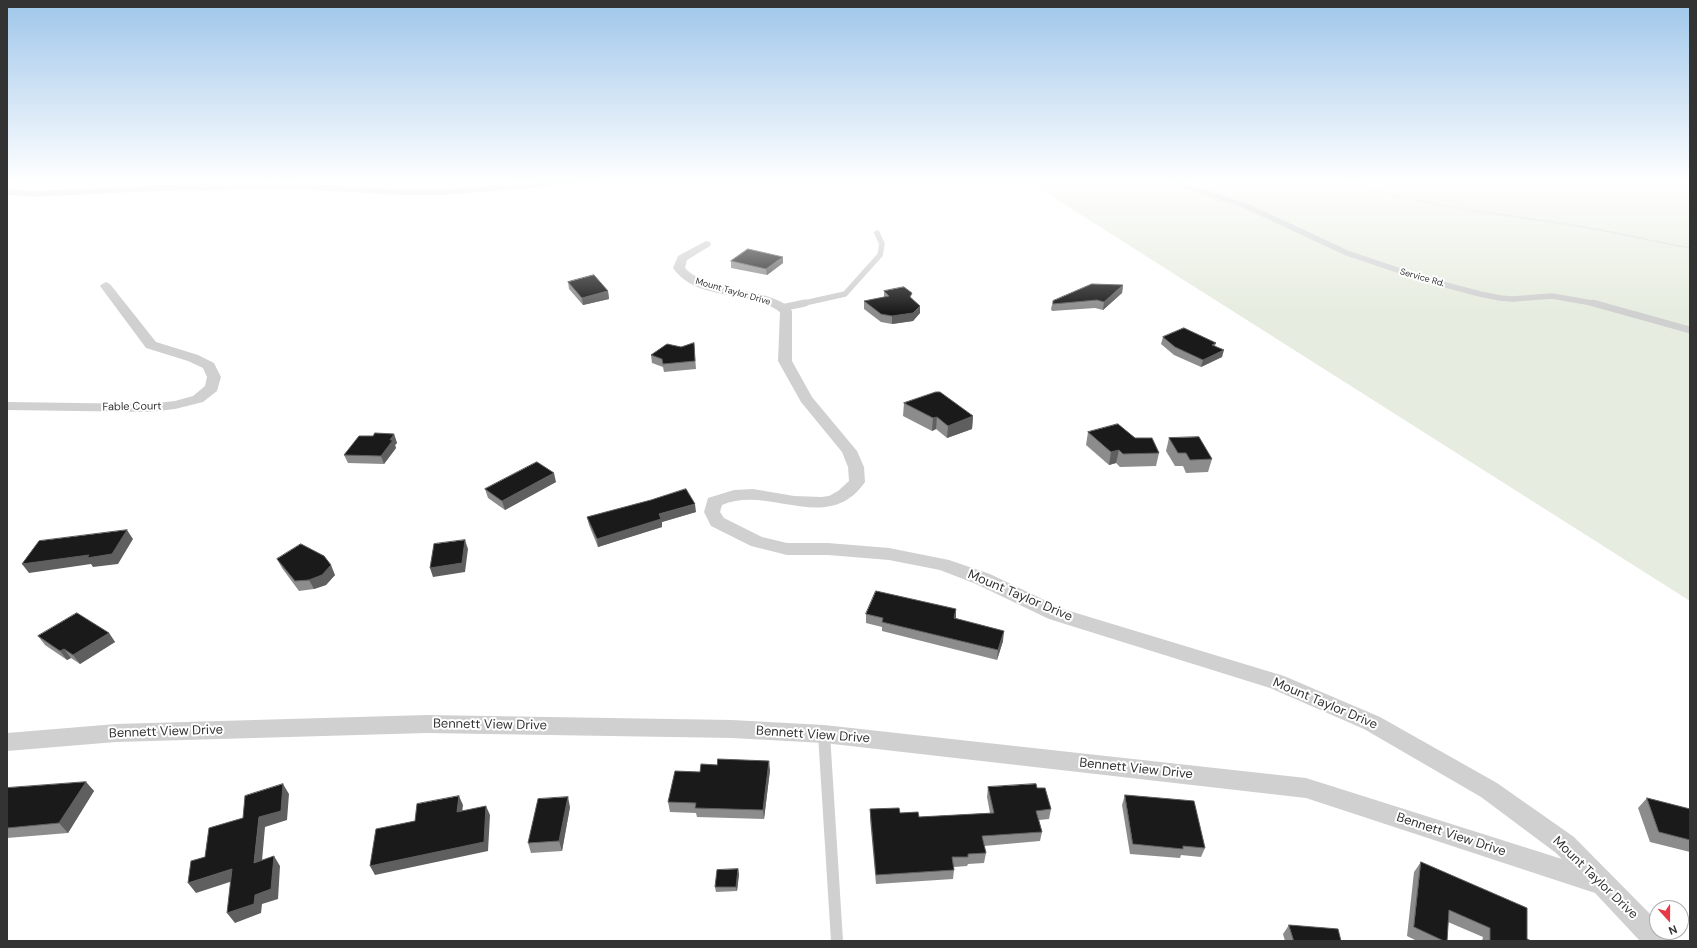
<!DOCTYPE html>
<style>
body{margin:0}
#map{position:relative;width:1697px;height:948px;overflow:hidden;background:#fff;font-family:"DM Sans",sans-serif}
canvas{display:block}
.frame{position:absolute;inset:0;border:8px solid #333;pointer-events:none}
.north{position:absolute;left:1649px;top:900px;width:40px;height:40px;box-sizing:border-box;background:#fff;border:1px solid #adadad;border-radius:50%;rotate:159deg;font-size:11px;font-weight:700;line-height:16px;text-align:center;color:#333}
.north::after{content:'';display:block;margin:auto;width:14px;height:18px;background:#e63946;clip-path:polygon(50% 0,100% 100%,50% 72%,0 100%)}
</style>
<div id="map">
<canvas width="1697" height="948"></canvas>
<div class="frame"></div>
<div class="north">N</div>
</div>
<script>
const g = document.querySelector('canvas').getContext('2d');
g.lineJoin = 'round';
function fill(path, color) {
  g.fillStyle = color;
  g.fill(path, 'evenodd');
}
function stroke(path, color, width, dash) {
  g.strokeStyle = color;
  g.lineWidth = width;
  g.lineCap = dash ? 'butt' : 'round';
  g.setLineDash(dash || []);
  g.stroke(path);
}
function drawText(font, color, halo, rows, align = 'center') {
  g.font = font + ' "DM Sans",sans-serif';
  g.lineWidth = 4;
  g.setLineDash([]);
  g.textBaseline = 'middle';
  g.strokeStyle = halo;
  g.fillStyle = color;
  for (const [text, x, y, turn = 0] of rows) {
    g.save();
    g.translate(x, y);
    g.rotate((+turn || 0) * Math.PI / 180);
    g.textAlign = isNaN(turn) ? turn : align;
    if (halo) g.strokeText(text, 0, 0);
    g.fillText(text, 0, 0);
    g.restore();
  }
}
fill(new Path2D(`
 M1026,180H1690V601Z`), '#e6ecdf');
stroke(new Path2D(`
 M1341,180C1417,206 1497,213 1577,226C1614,232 1652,241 1690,248`), '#cdcdcd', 1.5, [1.5, 1.5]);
stroke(new Path2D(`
 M1167,180L1246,206L1347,253L1427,280L1480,294L1500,298L1513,299L1552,296L1598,304
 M7,192L34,194L158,188L294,186L398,192H444L595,180
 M800,304L845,294L880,255L882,244L877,233`), '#d0d0d0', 5.5);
stroke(new Path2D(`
 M1593,303L1690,330
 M781,308L805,303`), '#d0d0d0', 7);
stroke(new Path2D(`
 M824,734L837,941`), '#d0d0d0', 12);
fill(new Path2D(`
 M706,241L710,242L711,244L710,246L687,260L685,268C711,295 776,287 792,311V361L812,397L857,451L864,467L865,482C828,536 769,484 722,505L720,512L724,518L762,537L787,543H828L889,548L949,560L990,574L1063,609L1284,676L1380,717L1497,783L1574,837L1657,921V932H1668L1671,941H1640L1595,893L1306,798L824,743L732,738L427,733L116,742L7,751V733L116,724L427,715L732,720L824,725L1306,778L1562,859L1556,853L1481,797L1364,729L1270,688L1049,619L976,584L940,570L889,560L828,555H787L751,546L711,526L704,512L708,498L734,490L753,489L794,496L821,497L829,496L838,491L849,481L848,467L842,452L801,402L778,361L780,312C749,288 698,303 673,268L678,256Z
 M106,282L110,284L156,342L198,355L214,363L221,377L217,391L203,402L175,409L149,412L7,410V402L149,404L175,401L193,396L205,386L207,377L203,368L188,361L146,348L100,286L102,284Z`), '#d0d0d0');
fill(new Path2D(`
 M731,261L783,263L767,275L731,268Z
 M568,282L608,291L609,299L583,305L569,289Z
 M1123,285L1122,293L1103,310L1095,308L1052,311L1051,309L1053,301Z
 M884,291L912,298L920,313L913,321L892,324L881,322L864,309V301L884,297Z
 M1163,337L1216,343L1215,346L1222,357L1201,367L1174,355L1161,344Z
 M694,343L696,369L664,372L663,367L652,363L651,355Z
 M904,403L973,416L972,429L947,438L936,429L932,431L903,416Z
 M1088,432L1135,438L1159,453L1156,466L1120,467L1116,463L1109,465L1086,445Z
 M394,434L397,443L395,445L396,448L384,464L348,463L344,455L373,436Z
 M1169,438L1212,459L1208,472L1186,473L1183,466H1175L1166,451Z
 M556,482L505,510L488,498L485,489Z
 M696,512L662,522V527L598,547L589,525L587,517Z
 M277,559L335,575L326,585L314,589L299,591L282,568Z
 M866,614L1003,641L997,660L882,631V627L866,623Z
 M109,633L115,642L80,664L71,658L67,660L45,645L38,636Z
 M770,770L764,819L697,817L696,813L670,812L668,802L700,772Z
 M86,782L94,791L68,833L7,838V788Z
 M988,787L1037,788L1051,809L1049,819L1039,820L1042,832L1040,841L984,846L986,853L984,863L968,864L967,866L954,867V870L953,879L876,884L870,819V809L900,813L919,817L990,813L987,797Z
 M1125,795L1205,848L1201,857L1181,855L1180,858L1130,854L1122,805Z
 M1647,798L1690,809V852L1650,842L1638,808Z
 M570,807L562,851L531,853L528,843Z
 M1421,862L1527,939L1531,941H1482L1483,937L1448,922L1447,941H1417L1407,936L1414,872Z
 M738,869L739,874L737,891L716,892L715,887Z
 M1289,925L1341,941H1285L1283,934Z`), '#8c8c8c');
fill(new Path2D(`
 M783,257V263L767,275L766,269Z
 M1123,285L1122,293L1103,310L1104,302Z
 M608,291L609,299L583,305L582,298Z
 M920,306V313L913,321L892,324V316Z
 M1224,350L1222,357L1201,367L1203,360Z
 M973,416L972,429L947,438L948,426Z
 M937,417L936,429L932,431L933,418Z
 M394,434L397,443L395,445L396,448L384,464L381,456L390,440Z
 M1119,450L1116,463L1109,465L1111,452Z
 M554,473L556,482L505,510L502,501Z
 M695,504L696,512L662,522V527L598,547L597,539L659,514Z
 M127,530L133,539L118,564L93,567L91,564L29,573L22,564Z
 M465,540L468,549L465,572L433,577L430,568Z
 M331,565L335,575L326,585L314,589L309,580Z
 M956,609V618H954Z
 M1004,631L1003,641L997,660L998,650Z
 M109,633L115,642L80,664L73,655Z
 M64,649L71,658L67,660L60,651Z
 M769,761L770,770L764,819L763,810Z
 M86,782L94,791L68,833L59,823Z
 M283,784L289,794L287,820L265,827L261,872L254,863L259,817Z
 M459,796L463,805L461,821L457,812Z
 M568,797L570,807L562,851L559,841Z
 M486,806L490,815L488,851L375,875L370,866Z
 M274,856L280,866L278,899L262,904L261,913L235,923L227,913L255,895Z
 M232,869L239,879L196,893L188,883Z
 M738,869L739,874L737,891L736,887Z`), '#5f5f5f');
const building = new Path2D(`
 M748,249L783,257L766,269L731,261Z
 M594,275L608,291L582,298L568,282Z
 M1092,284L1123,285L1104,302L1097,300L1053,304V301Z
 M904,287L912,293L910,297L920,306L913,313L892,316L881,314L864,301L889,296L884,291Z
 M1184,328L1216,343L1212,345L1224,350L1203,360L1175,347L1163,337Z
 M694,343L695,361L663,364L662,359L651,355L667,344L681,347Z
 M936,392H940L973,416L948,426L937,417L933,418L904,403Z
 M1118,424L1135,438H1152L1159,453L1123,454L1119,450L1111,452L1088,432Z
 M375,433L394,434L390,440H393L381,456L344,455L359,436H373Z
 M1199,437L1212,459L1190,460L1186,453H1178L1169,438Z
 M537,462L554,473L502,501L485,489Z
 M686,489L695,504L659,514L661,519L597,539L587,517L651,500Z
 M127,530L112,554L87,558L89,555L22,564L39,541Z
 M465,540L462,563L430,568L434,544Z
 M301,544L324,556L331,565L322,575L309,580L295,581L277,559Z
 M876,591L956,609L954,618L1004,631L998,650L882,622L883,618L866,614Z
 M77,613L109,633L73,655L64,649L60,651L38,636Z
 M718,759L769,761L763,810L695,808L696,803L668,802L675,771L700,772L701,764L717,765Z
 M86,782L59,823L7,828V788Z
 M283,784L281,811L259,817L254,863L274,856L271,889L255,895L254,904L227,913L232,869L188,883L191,861L205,857L209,828L243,818L245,796Z
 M1036,784L1037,788H1045L1051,809L1036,811L1042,832L982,836L986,853L968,854V857H952L954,870L876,875L870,809L899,808L900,813L918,812L919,817L994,813L988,787Z
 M1125,795L1194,801L1205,848L1183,846V849L1133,844Z
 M459,796L457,812L486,806L484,842L370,866L376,829L415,821L417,804Z
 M568,797L559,841L528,843L538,799Z
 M1647,798L1690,809V840L1659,832Z
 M1421,862L1527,908V939L1531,941H1490V928L1449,910L1447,941H1444L1414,927Z
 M738,869L736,887H715L717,870Z
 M1289,925L1338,929L1341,941H1294Z`);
fill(building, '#1a1a1a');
stroke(building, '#5f5f5f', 1);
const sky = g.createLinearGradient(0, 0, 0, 313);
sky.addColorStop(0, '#9ec6ea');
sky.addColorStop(0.58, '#fff');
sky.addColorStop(1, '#ffffff00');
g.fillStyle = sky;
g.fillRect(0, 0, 1697, 313);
drawText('9px', '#333', '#fff', [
 ["Service Rd.",1422,278,16],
 ["Mount Taylor Drive",733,292,16]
]);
drawText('11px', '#333', '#fff', [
 ["Fable Court",132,407,-1]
]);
drawText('13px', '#333', '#fff', [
 ["Mount Taylor Drive",1020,596,23],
 ["Mount Taylor Drive",1325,704,23],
 ["Bennett View Drive",490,725,1],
 ["Bennett View Drive",166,732,-2],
 ["Bennett View Drive",813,735,4],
 ["Bennett View Drive",1136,769,6],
 ["Bennett View Drive",1451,835,18],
 ["Mount Taylor Drive",1595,878,44]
]);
</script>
